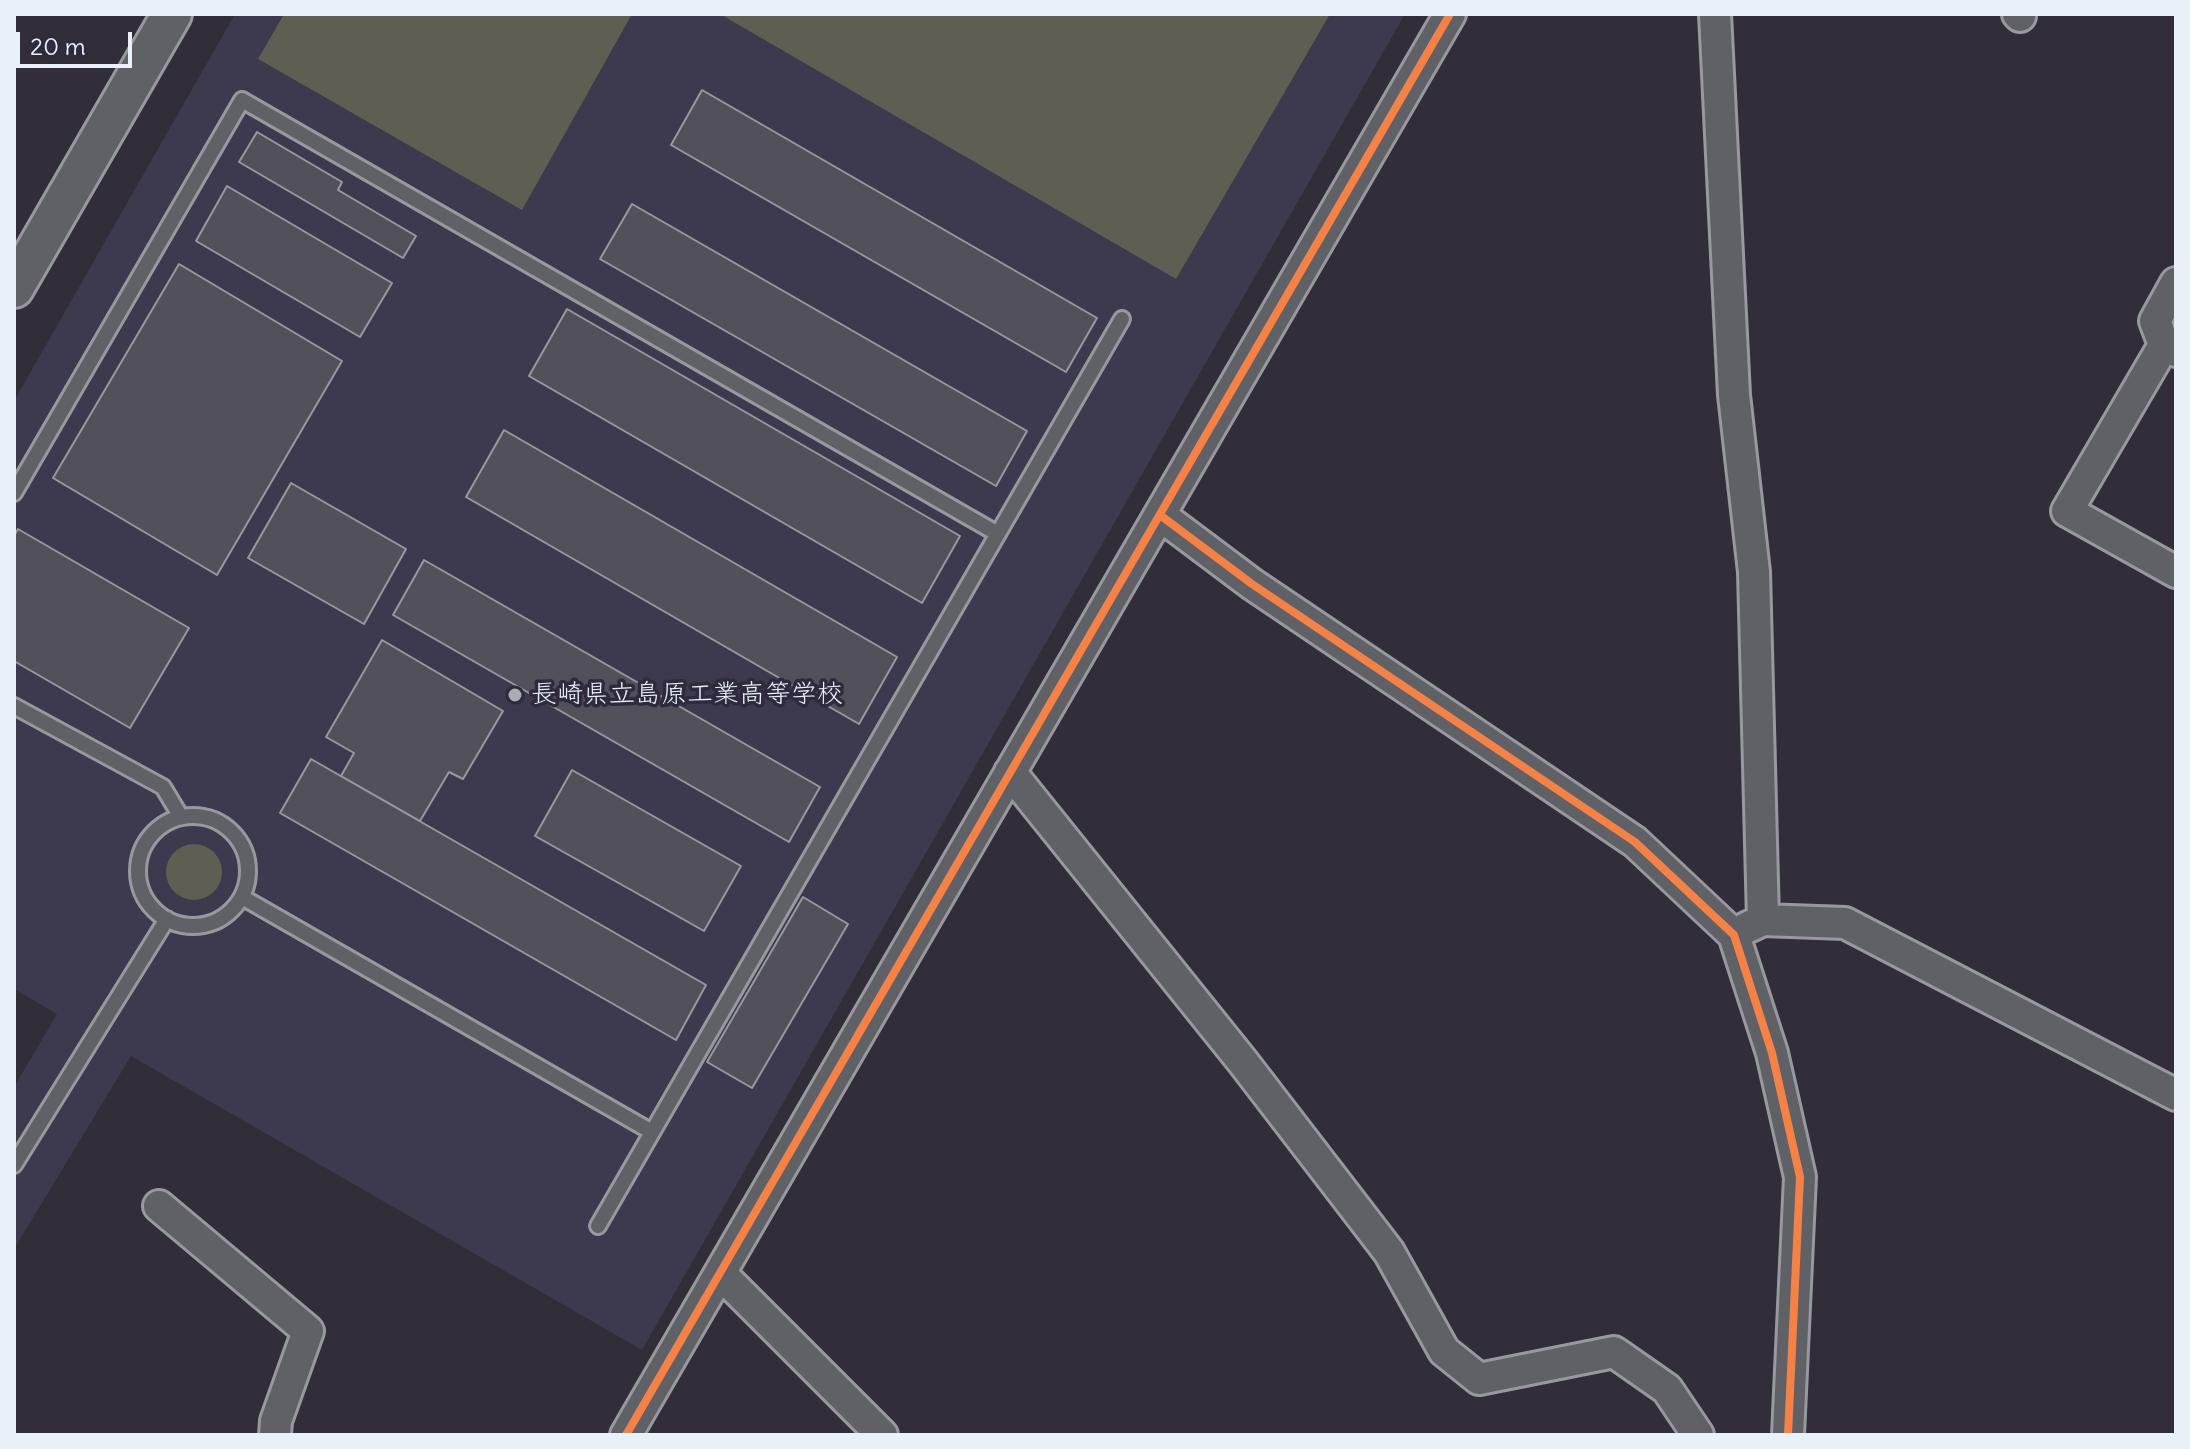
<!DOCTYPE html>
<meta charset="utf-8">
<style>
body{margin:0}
#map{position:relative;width:2190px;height:1449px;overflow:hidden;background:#312e39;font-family:Delius,sans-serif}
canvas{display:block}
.frame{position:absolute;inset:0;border:16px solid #e8f1f8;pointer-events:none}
.scale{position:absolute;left:16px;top:32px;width:116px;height:36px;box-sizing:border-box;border:4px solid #e8f1f8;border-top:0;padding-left:10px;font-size:24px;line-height:28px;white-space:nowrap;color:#e8f1f8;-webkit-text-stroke:6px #2f2a3d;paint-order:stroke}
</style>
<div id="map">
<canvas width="2190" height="1449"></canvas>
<div class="frame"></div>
<div class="scale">20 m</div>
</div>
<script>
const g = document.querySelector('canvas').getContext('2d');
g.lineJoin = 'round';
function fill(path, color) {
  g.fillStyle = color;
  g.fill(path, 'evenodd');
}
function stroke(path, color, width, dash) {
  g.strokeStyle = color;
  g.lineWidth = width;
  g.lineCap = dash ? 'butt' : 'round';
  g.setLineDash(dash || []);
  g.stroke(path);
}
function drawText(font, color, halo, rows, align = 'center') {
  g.font = font + ' Delius,"Klee One",sans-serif';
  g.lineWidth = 7;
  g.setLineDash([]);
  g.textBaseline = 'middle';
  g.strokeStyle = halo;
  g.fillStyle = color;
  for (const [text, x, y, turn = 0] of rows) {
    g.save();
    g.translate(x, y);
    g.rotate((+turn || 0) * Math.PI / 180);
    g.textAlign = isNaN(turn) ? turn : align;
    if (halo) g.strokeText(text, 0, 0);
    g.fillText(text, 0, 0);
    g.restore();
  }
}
fill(new Path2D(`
 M235,14H1405L642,1350L131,1056L14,1249V1087L57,1014L14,989V401Z`), '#3d394e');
fill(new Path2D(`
 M284,14H632L522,210L258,59Z
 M720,14H1330L1176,279Z
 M166 872a28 28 0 1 1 56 0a28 28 0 1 1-56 0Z`), '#5e5e53');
const building = new Path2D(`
 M702,90L1097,318L1066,372L671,145Z
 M257,132L342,182L338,190L416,236L403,258L239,162Z
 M227,186L392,283L360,337L196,241Z
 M632,204L1027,431L996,486L600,259Z
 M179,264L342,361L217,575L53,478Z
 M567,309L960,536L922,603L529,376Z
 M504,430L897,657L859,724L466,497Z
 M291,483L406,549L364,624L248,558Z
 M18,529L189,628L130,728L14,661V536Z
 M424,560L820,787L789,842L393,615Z
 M382,640L503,711L463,779L449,772L420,821L341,776L354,753L326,737Z
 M311,759L706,985L676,1040L280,813Z
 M572,770L741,866L704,931L535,836Z
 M803,897L848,924L752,1088L707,1062Z`);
fill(building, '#51505b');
stroke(building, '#98999f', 2);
const service = new Path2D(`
 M14,493L242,100L998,534
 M14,706L163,787L181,817
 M138 871a55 55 0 1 1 110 0a55 55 0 1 1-110 0Z
 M242,897L652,1132
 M14,1165L167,919
 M598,1226L1122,319`);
const minor = new Path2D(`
 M1715,14L1734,395L1754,572L1763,920
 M2018,14L2020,16
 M2176,283L2155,321L2164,345L2176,351
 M2164,345L2067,511L2176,572
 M1160,515L1252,584L1635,842L1734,935L1772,1053L1800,1177L1788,1435
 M1010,772L1243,1062L1389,1252L1444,1351L1479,1379L1614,1352L1667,1389L1698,1435
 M1746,928L1763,920L1845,923L2176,1095
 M159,1206L308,1331L276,1421L275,1435
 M720,1273L882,1435
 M626,1435L1450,14`);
const tertiary = new Path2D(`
 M14,288L172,14`);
stroke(service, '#98999f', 20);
stroke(minor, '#98999f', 36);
stroke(tertiary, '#98999f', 44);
stroke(service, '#606067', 14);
stroke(minor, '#606067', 30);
stroke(tertiary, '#606067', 38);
stroke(new Path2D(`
 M1160,515L1252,584L1635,842L1734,935L1772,1053L1800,1177L1788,1435
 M626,1435L1450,14`), '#f48246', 8);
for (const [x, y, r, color] of [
 [515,695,8,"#a8adb5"]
]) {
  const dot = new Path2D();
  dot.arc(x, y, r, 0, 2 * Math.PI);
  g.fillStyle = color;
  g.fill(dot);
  stroke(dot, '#2f2a3d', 3);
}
drawText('26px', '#e8f1f8', '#2f2a3d', [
 ["長崎県立島原工業高等学校",531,695]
], 'left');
</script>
